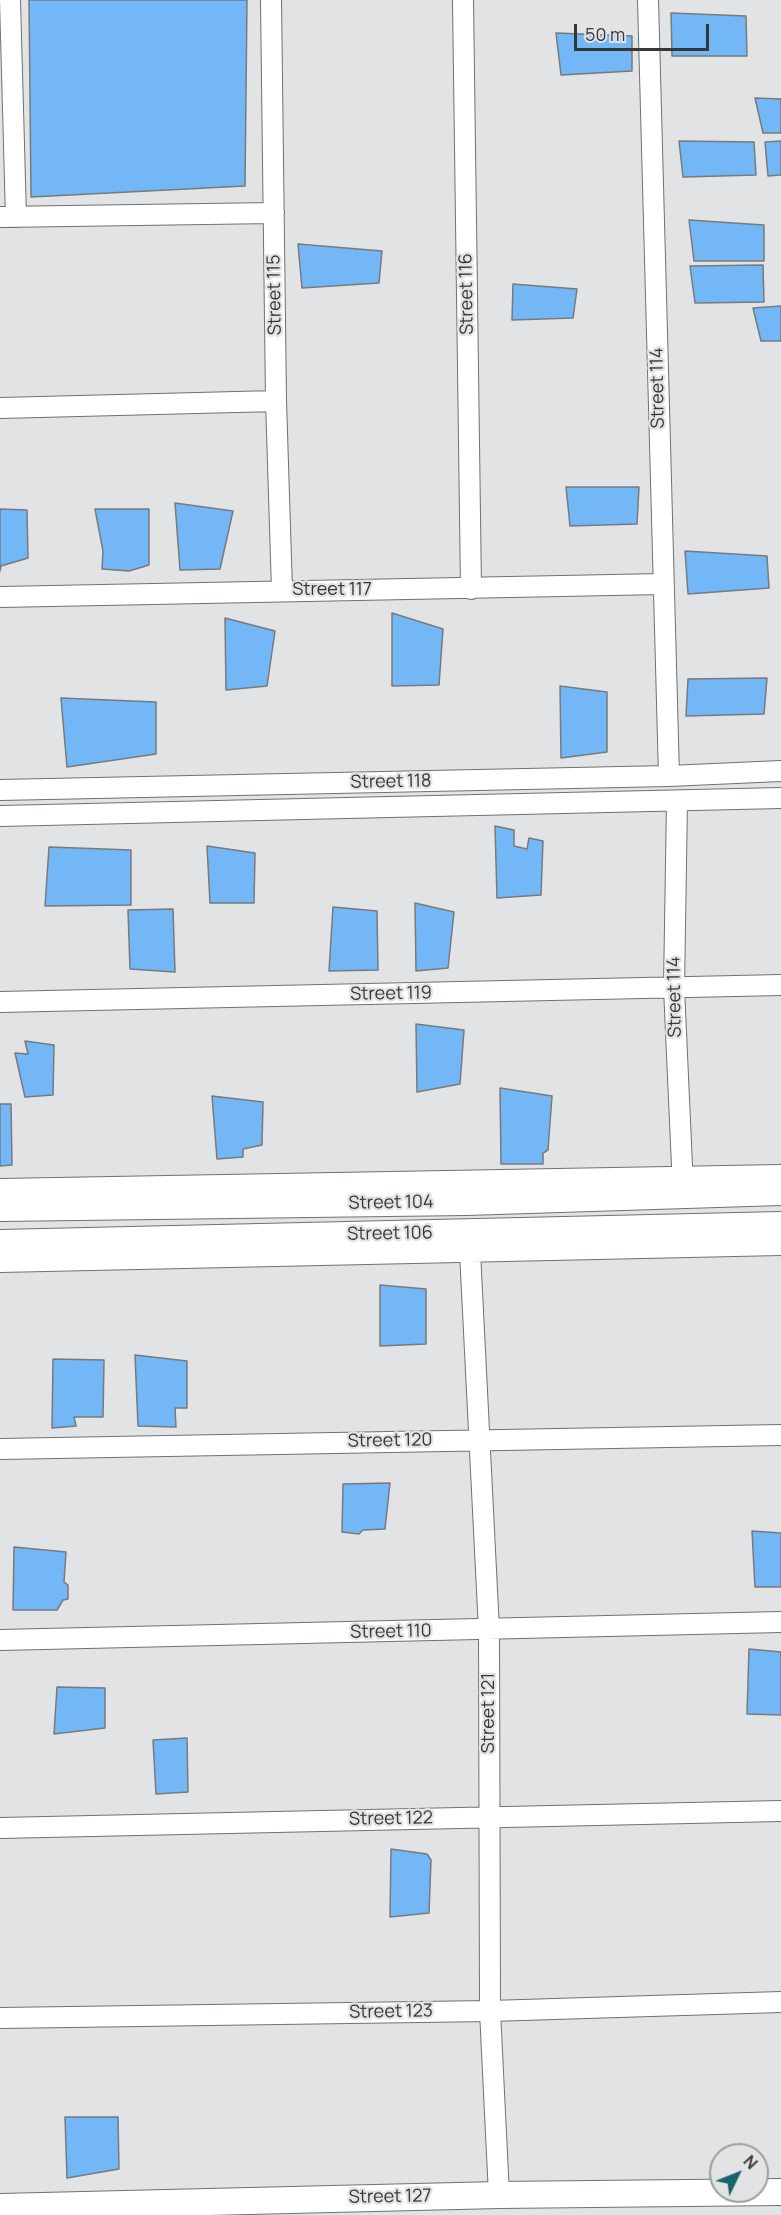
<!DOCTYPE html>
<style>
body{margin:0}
#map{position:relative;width:781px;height:2215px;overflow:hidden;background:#e1e3e4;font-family:Manrope,sans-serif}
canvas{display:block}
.north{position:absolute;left:709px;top:2143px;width:60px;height:60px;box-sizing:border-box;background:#e1e3e4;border:2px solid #9d9e9f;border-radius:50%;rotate:47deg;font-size:16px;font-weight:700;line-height:24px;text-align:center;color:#363737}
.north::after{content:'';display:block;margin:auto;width:21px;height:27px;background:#19656f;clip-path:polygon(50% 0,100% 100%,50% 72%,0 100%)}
.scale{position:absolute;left:574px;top:24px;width:135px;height:27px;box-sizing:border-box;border:3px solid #363737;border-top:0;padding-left:8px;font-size:18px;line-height:21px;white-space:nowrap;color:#363737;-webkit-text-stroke:4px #e1e3e4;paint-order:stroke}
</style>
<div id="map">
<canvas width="781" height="2215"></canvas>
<div class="north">N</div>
<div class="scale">50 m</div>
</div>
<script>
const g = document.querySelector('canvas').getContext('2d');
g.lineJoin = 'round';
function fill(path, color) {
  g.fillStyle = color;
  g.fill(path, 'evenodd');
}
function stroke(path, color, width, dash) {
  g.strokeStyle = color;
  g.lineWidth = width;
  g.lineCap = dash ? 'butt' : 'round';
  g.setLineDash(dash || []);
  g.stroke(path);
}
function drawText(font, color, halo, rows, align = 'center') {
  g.font = font + ' Manrope,sans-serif';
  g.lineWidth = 4.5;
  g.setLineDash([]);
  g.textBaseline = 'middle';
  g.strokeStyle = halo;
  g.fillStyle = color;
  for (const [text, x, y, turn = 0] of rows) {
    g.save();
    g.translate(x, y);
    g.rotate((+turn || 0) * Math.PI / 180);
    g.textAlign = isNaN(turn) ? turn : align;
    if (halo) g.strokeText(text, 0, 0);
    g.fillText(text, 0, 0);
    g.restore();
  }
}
const building = new Path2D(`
 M29,0H247L245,186L31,197Z
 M671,13L746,16L747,56H672Z
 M556,33L632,36V71L561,75Z
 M755,98L781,99V133H763Z
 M679,141L754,142L756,175L683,177Z
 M781,141V175L768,176L765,142Z
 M689,220L764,225V261H694Z
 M298,244L382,251L379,283L302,288Z
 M763,265L764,302L695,303L690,266Z
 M513,284L577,289L573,318L512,320Z
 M781,306V341H761L753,308Z
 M566,487H639L637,524L570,526Z
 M175,503L233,511L220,569L180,570Z
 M0,509L27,510L28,558L1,566L0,571Z
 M95,509H149V565L129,571L102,569L103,551Z
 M685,551L767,556L769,588L688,594Z
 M392,613L443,629L439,685L392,686Z
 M225,618L275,631L267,686L226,690Z
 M767,678L764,714L686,716L688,679Z
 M560,686L607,692V752L561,758Z
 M61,698L156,702V754L67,767Z
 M495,826L514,830V846L527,849L529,838L543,841L541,895L497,898Z
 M207,846L255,853L254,903H210Z
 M49,847L131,850V905L45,906Z
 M415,903L454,912L448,968L416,971Z
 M333,907L377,911L378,970L329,971Z
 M173,909L175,972L130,969L128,910Z
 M416,1024L464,1030L460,1084L417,1092Z
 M25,1041L54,1045L53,1095L25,1097L15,1053L28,1054Z
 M500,1088L552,1096L548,1150L543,1153V1164H501Z
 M212,1096L263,1102L262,1145L243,1149V1157L217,1159Z
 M0,1104H11L12,1165L0,1166Z
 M380,1285L426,1289V1344L380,1346Z
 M135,1355L187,1361V1408H175L176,1427L138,1426Z
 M53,1359L104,1360L103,1417H74L76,1426L52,1428Z
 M390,1483L385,1529L363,1530L359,1534L342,1532L343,1484Z
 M752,1531L781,1533V1587H755Z
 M14,1547L66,1552L64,1582L68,1585V1599L63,1600L57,1610H13Z
 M749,1649L781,1652V1715L747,1714Z
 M57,1687L105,1688V1728L54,1734Z
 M187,1738L188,1792L156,1794L153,1740Z
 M391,1849L427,1854L431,1860L429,1913L390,1917Z
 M65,2117H118L119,2169L67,2178Z`);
fill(building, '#73b7f7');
stroke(building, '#787a7b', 1.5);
const minor = new Path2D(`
 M10,0L16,217
 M271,0L276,401L282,590
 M463,0L471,589
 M648,0L669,776
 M0,217L274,213
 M0,408L276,401
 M0,597L663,584
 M0,790L669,776L781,771
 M677,801L674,988L683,1188
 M0,816L781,798
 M0,1002L781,985
 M0,1189L781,1175
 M469,1232L489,1630L490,2011L499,2195
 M0,1262L781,1245
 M0,1449L781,1435
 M0,1640L781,1622
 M0,1828L781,1811
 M0,2018L490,2011L781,2002`);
const tertiary = new Path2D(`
 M0,1208L466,1202L781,1192
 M0,1243L781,1225
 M0,2207L499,2195L781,2192`);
stroke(minor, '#707173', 22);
stroke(tertiary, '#707173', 28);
stroke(minor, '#fff', 20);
stroke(tertiary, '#fff', 26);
drawText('18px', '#363737', '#e1e3e4', [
 ["Street 116",467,294,-91],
 ["Street 115",275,295,-91],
 ["Street 114",658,388,-91],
 ["Street 117",332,590],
 ["Street 118",391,782,-1],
 ["Street 119",391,994,-1],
 ["Street 114",675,997,-91],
 ["Street 104",391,1203,-1],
 ["Street 106",390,1234,-1],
 ["Street 120",390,1441,-1],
 ["Street 110",391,1632,-1],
 ["Street 121",489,1713,-90],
 ["Street 122",391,1819,-1],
 ["Street 123",391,2012,-1],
 ["Street 127",390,2197,-1]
]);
</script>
